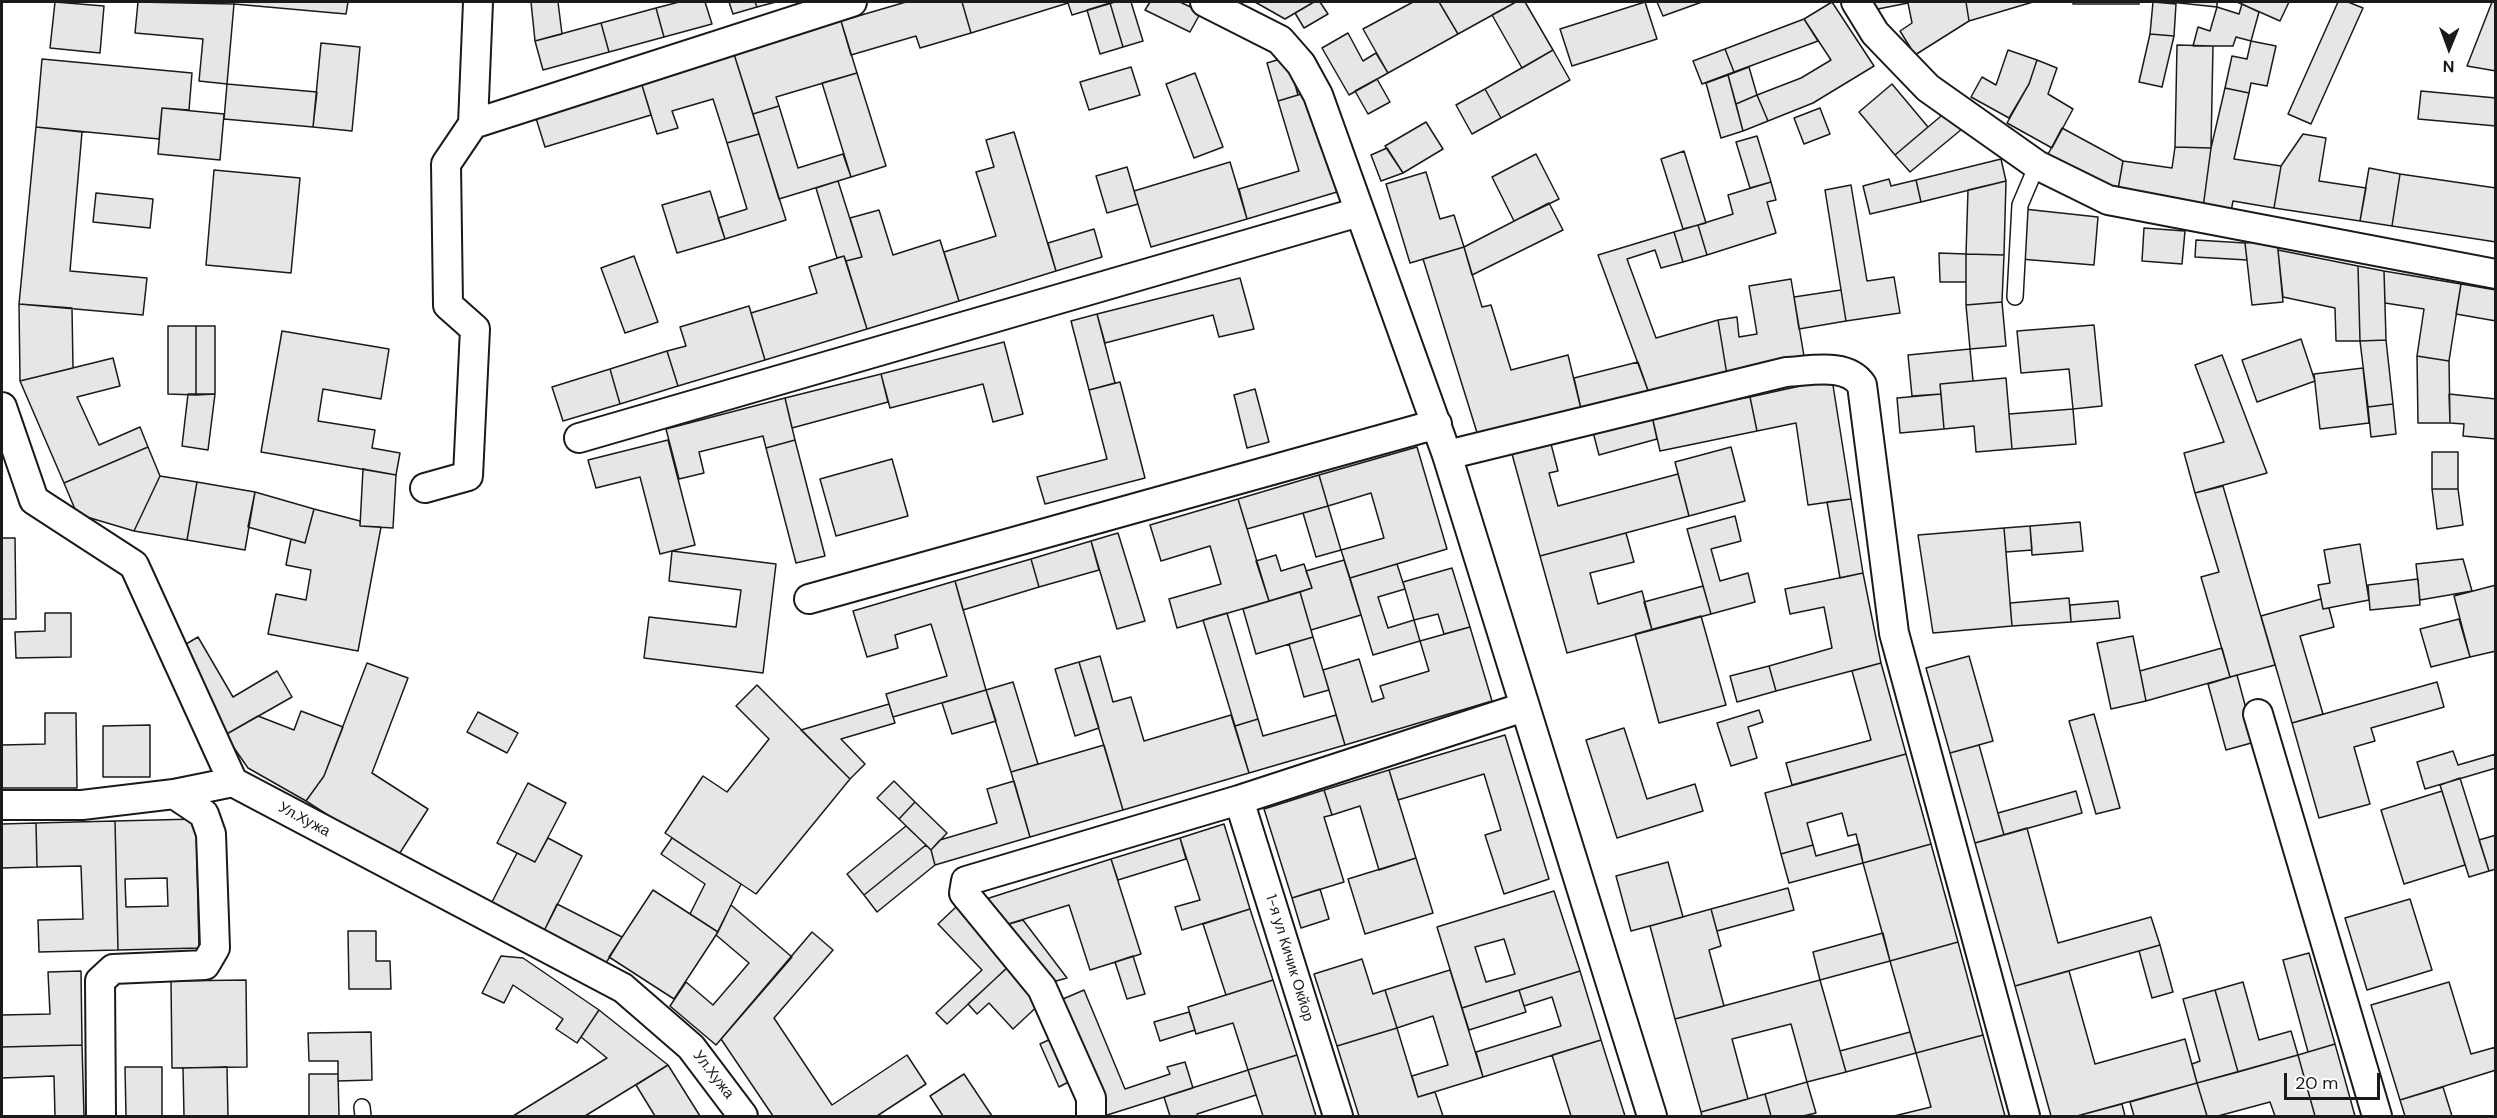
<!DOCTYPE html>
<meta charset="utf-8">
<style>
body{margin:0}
#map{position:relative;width:2497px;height:1118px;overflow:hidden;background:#fff;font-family:"DM Sans",sans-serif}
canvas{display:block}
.frame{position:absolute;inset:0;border:3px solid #1a1a1a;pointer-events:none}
.north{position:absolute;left:2419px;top:18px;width:60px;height:60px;-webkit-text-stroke:4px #fff;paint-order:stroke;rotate:181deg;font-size:16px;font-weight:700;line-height:24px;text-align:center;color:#1a1a1a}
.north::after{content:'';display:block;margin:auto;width:21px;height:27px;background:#1a1a1a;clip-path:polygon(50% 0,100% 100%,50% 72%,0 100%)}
.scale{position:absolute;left:2284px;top:1073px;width:96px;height:27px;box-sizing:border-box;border:3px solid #1a1a1a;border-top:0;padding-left:8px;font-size:18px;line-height:21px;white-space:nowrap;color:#1a1a1a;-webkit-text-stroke:4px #fff;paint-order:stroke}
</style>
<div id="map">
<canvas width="2497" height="1118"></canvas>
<div class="frame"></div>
<div class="north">N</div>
<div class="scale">20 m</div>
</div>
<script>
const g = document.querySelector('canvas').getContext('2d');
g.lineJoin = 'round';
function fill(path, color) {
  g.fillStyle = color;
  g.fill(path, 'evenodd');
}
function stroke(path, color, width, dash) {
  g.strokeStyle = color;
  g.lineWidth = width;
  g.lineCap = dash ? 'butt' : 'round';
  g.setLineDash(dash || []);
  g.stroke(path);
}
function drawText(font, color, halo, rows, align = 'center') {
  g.font = font + ' "DM Sans",sans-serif';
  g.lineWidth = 4.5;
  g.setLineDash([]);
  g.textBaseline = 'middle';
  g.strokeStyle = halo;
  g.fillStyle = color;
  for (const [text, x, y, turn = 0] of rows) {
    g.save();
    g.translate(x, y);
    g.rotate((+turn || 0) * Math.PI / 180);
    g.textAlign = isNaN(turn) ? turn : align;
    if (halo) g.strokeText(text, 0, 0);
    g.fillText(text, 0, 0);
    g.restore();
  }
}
const building = new Path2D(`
 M55,2L104,6L100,53L50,48Z
 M138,2L234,4L227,84L199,81L203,39L135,33Z
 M234,2H348L346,14L234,4Z
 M531,2H558L562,34L535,41Z
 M679,2H705L712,24L664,37L656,8Z
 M729,2H755L757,7L733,14Z
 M755,2H776L757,7Z
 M906,2H962L971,33L920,48L916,36L851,55L841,21Z
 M962,2H1115L1072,15L1068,3L971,33Z
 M1115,2H1131L1143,41L1123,47L1110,3Z
 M1150,2H1180L1201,12L1190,32L1145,10Z
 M1255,2H1314L1285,19Z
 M1314,2H1320L1328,14L1304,28L1295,13Z
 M1413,2H1439L1458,34L1388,73L1363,29Z
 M1439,2H1516L1458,34Z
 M1516,2H1525L1553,50L1522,68L1492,15Z
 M1645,2L1657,39L1572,66L1560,29Z
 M1657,2H1702L1663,16Z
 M1832,2L1874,66L1813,103L1768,121L1757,95L1801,78L1831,60L1804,19Z
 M1871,2H1966L1969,21L1915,55L1900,31L1912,23L1908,3L1873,10Z
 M1966,2H2033L1969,21Z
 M2073,2H2139V4H2073Z
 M2153,2L2176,4L2174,36L2150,34Z
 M2170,2H2217V7Z
 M2237,2H2289L2280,21Z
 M2338,2H2348L2363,8L2311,124L2288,114Z
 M2492,2H2496V71L2467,66Z
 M1110,3L1123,47L1100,54L1087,10Z
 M2242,4L2259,12L2251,41L2236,37L2233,46H2193L2198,27L2210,31L2217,7L2239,14Z
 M656,8L664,37L609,52L601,23Z
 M1804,19L1818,41L1734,72L1725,49Z
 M841,21L857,73L776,97L779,106L753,114L734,54Z
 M601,23L609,52L543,70L535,41Z
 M1348,33L1363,61L1376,53L1388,73L1349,95L1322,48Z
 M2150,34L2174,36L2162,87L2139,82Z
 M2251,41L2276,46L2267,86L2251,83L2249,93L2225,88L2232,56L2247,59Z
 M321,43L360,47L352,131L313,127Z
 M2177,45L2213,46L2211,148L2175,147Z
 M1725,49L1734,72L1702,84L1693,61Z
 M1553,50L1570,80L1501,118L1485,89Z
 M2008,50L2037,60L2029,84L2009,118L1971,97L1982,77L1996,85Z
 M734,54L759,134L727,143L713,99L672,111L678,128L657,134L641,82Z
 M1287,57L1298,95L1278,101L1267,63Z
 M42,59L192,73L189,110L162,108L159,139L36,127Z
 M2037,60L2057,68L2048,94L2073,109L2052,148L2007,123L2029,84Z
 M1131,67L1140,95L1089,110L1080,82Z
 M1749,67L1757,95L1736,104L1728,75Z
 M857,73L886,166L851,177L822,83Z
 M1195,73L1223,147L1194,158L1166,84Z
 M1728,75L1743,131L1721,138L1706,83Z
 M1377,79L1390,102L1368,114L1355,91Z
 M641,82L651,115L545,147L535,115Z
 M227,84L317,92L313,127L224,119Z
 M1892,84L1928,127L1895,155L1859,112Z
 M2225,88L2249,93L2234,159L2281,166L2274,208L2233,201L2231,212L2203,208L2211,148Z
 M1485,89L1501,118L1472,134L1456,105Z
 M2421,91L2496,98V126L2418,119Z
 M1308,92L1337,192L1247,219L1239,189L1299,171L1278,101Z
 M1757,95L1768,121L1743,131L1736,104Z
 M779,106L798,168L843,154L851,177L779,199L753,114Z
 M162,108L224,114L220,160L158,154Z
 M1820,108L1830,134L1804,144L1794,118Z
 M1947,111L1962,129L1910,172L1895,155Z
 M1426,122L1443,149L1403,173L1385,146Z
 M36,127L82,132L70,271L147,278L143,315L19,304Z
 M2062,128L2123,161L2117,195L2047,156Z
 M1014,132L1056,271L959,301L944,252L996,236L976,172L994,167L986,140Z
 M759,134L786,220L725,239L718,218L747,209L727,143Z
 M2303,134L2326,138L2319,181L2366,188L2360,221L2274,208L2281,166Z
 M1757,136L1771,182L1750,188L1736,142Z
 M2175,147L2211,148L2203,208L2117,195L2123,161L2172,168Z
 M1387,148L1403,173L1381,181L1371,155Z
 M1684,151L1706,223L1683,229L1661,159Z
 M1536,154L1559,199L1514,221L1492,177Z
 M2001,159L2006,181L1921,202L1916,180Z
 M1230,162L1247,219L1151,247L1134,191Z
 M1127,167L1138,204L1107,213L1096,176Z
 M2369,168L2400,174L2392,226L2360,221Z
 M214,170L300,178L291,273L206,265Z
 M1426,172L1440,219L1454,215L1464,247L1410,263L1386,184Z
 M2400,174L2496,188V242L2392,226Z
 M1889,179L1891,186L1916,180L1921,202L1870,214L1863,186Z
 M838,181L862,257L846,261L844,256L837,258L816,188Z
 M2006,181L2004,255L1966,254L1968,190Z
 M1771,182L1776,200L1767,202L1776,233L1707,255L1698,225L1733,214L1728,195Z
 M1851,185L1867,281L1894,277L1900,313L1846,321L1825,190Z
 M710,191L725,239L677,253L662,205Z
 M96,193L153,199L150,228L93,222Z
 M1549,203L1563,230L1472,275L1464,247Z
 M2024,209L2098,217L2094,265L2020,259Z
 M879,210L893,255L940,240L959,301L867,329L846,261L862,257L850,218Z
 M1698,225L1707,255L1683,262L1674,232Z
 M2144,228L2185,231L2182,264L2142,261Z
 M1094,229L1102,257L1056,271L1048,243Z
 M1674,232L1683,262L1661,268L1655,250L1627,259L1656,338L1718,320L1727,375L1650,396L1598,255Z
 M2196,240L2245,243L2247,260L2195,257Z
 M2277,240L2283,302L2252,305L2245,243Z
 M1464,247L1482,307L1491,305L1511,370L1568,355L1582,413L1479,439L1423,259Z
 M2278,250L2358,266L2360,341H2336L2335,308L2283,297Z
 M1939,253L1966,254V282H1940Z
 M1966,254L2004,255L2002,302L1966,305Z
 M634,256L658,322L625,333L601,268Z
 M844,256L867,329L765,360L751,313L817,293L809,267Z
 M2358,266L2384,271L2386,340L2360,341Z
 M2384,271L2461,284L2449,361L2417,356L2424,309L2385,303Z
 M1240,278L1254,329L1219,337L1213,315L1105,343L1097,314Z
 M1791,279L1805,362L1727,375L1718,320L1737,317L1739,337L1757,334L1749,286Z
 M2461,284L2496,290V321L2456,314Z
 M1841,290L1846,321L1799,329L1794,297Z
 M2002,302L2006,346L1970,349L1966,305Z
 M19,304L72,308L73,368L20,381Z
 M749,306L765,360L678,386L667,351L686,346L680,327Z
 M1097,314L1115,383L1089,390L1071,321Z
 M2094,325L2102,406L2073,409L2069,369L2021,373L2017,331Z
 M168,326H196V395L168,394Z
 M196,326H215V394L196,395Z
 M282,331L389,349L381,399L323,389L318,421L375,430L372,448L400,453L396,475L261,452Z
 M2301,339L2315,381L2257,402L2242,360Z
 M2386,340L2393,404L2368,407L2360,341Z
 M1004,342L1023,414L993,422L983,384L890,408L881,374Z
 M1970,349L1973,381L1940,384L1941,394L1912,396L1908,355Z
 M667,351L678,386L620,404L610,369Z
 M2222,355L2267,473L2195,493L2184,453L2224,442L2195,365Z
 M2417,356L2449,361L2450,423H2418Z
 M113,358L120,386L77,397L99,445L140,427L148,447L64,483L20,381Z
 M1638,362L1650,396L1582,413L1574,378Z
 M2363,368L2369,423L2320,429L2314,374Z
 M610,369L620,404L563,421L552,387Z
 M881,374L888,402L792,428L785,398Z
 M2006,378L2012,449L1976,452L1974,426L1944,429L1940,384Z
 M1832,379L1851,499L1808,505L1796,423L1757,431L1750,397Z
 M1120,382L1145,478L1045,504L1037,477L1107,459L1089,390Z
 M1255,389L1269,442L1247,448L1234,395Z
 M188,394H215L208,450L182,446Z
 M1941,394L1944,429L1900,433L1897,398Z
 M2449,394L2496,399V439L2463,436L2464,424L2450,423Z
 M1750,397L1757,431L1660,451L1652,416Z
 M785,398L795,440L766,448L763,436L699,452L704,473L679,479L666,429Z
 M2393,404L2396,434L2371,437L2368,407Z
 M2073,409L2076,444L2012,449L2009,414Z
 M1652,416L1657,439L1599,455L1593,432Z
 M668,440L695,545L660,554L640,477L596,488L588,460Z
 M795,440L825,556L796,563L766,448Z
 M1551,444L1558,471L1549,473L1558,506L1678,474L1689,516L1540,556L1512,454Z
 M148,447L160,476L134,531L77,514L64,483Z
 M1417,447L1447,549L1350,578L1341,550L1384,538L1371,493L1328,506L1319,475Z
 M1731,447L1745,501L1689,516L1675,462Z
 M2432,452H2458V489H2432Z
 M892,459L908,516L836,536L820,479Z
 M363,469L396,475L393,528L360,526Z
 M1319,475L1328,506L1247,529L1238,499Z
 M160,476L197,482L187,540L134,531Z
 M197,482L255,492L245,550L187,540Z
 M2223,486L2275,665L2230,677L2201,577L2219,572L2195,493Z
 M2432,489H2458L2463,525L2437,529Z
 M255,492L314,509L305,543L248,527Z
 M1238,499L1269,601L1177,628L1169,599L1221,584L1210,546L1161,561L1150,525Z
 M1851,499L1863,573L1840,578L1827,502Z
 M1328,506L1341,550L1316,557L1303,513Z
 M314,509L360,521V526L381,527L358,651L268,634L276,594L306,600L311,570L286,565L291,539L305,543Z
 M1735,516L1741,541L1711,549L1720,581L1748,573L1755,602L1711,614L1687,529Z
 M2080,522L2083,551L2032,555L2030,526Z
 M2030,526L2032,550L2006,552L2004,528Z
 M2004,528L2012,626L1933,633L1918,535Z
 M1118,533L1145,621L1117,629L1091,541Z
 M1626,533L1634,562L1590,573L1598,604L1642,591L1652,630L1567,653L1540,556Z
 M2,538H15L16,619H2Z
 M1091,541L1099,570L1039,587L1031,559Z
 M2360,544L2369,600L2323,609L2318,585L2330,583L2324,550Z
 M672,551L776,564L763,673L644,658L649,617L736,627L741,590L669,581Z
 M1276,555L1281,571L1304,564L1312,588L1269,601L1256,561Z
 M1031,559L1039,587L963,610L955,581Z
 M2463,559L2472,591L2420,600L2416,564Z
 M1344,560L1361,615L1311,630L1300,592L1312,588L1306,571Z
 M1397,564L1405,589L1378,597L1388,628L1414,620L1420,641L1373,655L1350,578Z
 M1452,568L1470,627L1444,634L1438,614L1414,620L1403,582Z
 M1863,573L1881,663L1776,691L1769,666L1832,648L1824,607L1790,614L1785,589Z
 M2418,579L2420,605L2370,610L2368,585Z
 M955,581L986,690L893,717L886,694L947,676L931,624L895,635L898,648L867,657L853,611Z
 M2496,585V651L2470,657L2454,596Z
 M1703,586L1711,614L1652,630L1644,602Z
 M1300,592L1313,637L1256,654L1243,609Z
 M2069,598L2071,622L2012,626L2010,603Z
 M2321,599L2323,609L2329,608L2334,627L2300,636L2323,714L2292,723L2261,616Z
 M2118,601L2120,618L2071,622L2070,605Z
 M45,613H71V657L16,658L15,632L45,631Z
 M1227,613L1258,719L1235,726L1203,620Z
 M1701,616L1726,705L1659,723L1635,634Z
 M2459,619L2470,657L2431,667L2420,629Z
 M1470,627L1492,701L1345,745L1323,670L1359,659L1372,702L1384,698L1380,686L1429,671L1420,641Z
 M2133,636L2146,701L2111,709L2097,643Z
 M198,637L233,697L277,671L292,697L225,735L176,650Z
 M1313,637L1329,690L1304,697L1289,644Z
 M2222,648L2230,677L2146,701L2140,671Z
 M1100,656L1113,702L1131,697L1144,741L1231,715L1249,773L1123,810L1079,662Z
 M1969,656L1993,741L1950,753L1926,668Z
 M1079,662L1099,728L1075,736L1055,669Z
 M367,663L408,678L372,773L428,809L396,859L306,801L324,776Z
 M1881,663L1906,754L1792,785L1786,763L1871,740L1852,671Z
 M1769,666L1776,691L1737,702L1730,676Z
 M2237,675L2255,742L2226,750L2208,684Z
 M1013,682L1038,764L1011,772L986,690Z
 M2437,682L2444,707L2371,728L2375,741L2354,747L2370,804L2319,818L2292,723Z
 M757,685L850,779L756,894L665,833L703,776L727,792L769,739L736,706Z
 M986,690L996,721L952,734L942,703Z
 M889,704L895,723L841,739L865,764L850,779L801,730Z
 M1759,710L1763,722L1748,727L1757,758L1731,766L1717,723Z
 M301,711L343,727L324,776L306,801L248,768L225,735L258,716L294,730Z
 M478,712L518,733L507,753L467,732Z
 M45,713H76L77,788H2V745L45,744Z
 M2094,714L2120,808L2096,814L2069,721Z
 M1336,715L1345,745L1249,773L1235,726L1258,719L1263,736Z
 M150,725V777H103V726Z
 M1624,728L1647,799L1695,784L1703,811L1617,838L1586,740Z
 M1505,735L1549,879L1504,894L1485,835L1501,830L1484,774L1398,800L1389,770Z
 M1104,745L1123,810L1030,837L1011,772Z
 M1979,745L2004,835L1975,843L1950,753Z
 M2453,751L2458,765L2496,754V768L2425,789L2417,762Z
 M1906,754L1931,844L1863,863L1856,834L1848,836L1842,813L1807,823L1813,845L1781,854L1765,793Z
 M1389,770L1416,858L1379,870L1360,806L1332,815L1324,790Z
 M2460,778L2489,871L2469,877L2440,785Z
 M894,781L915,802L899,819L877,798Z
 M1014,781L1030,837L935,865L931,850L940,840L997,823L987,789Z
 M528,783L566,803L535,862L497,843Z
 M1324,790L1332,815L1324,817L1344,882L1292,898L1264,809Z
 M2076,791L2082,813L2004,835L1998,813Z
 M2442,791L2465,865L2404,884L2381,810Z
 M915,802L947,833L931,850L899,819Z
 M196,819L199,948L118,950L115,821ZM167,878L168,906L126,907L125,879Z
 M115,821L118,950L39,952L38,920L83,919L81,866L37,867L36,823Z
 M36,823L37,867L2,868V824Z
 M1224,824L1250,909L1182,930L1175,907L1200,900L1180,838Z
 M906,826L926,845L864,895L847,874Z
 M2027,828L2058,943L2151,917L2160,945L2015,986L1975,843Z
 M2496,835V869L2489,871L2479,840Z
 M548,838L582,856L544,931L491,904L517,853L535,862Z
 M672,838L741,884L718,932L690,914L705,884L661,854Z
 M1180,838L1186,859L1118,880L1111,859Z
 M1859,844L1863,863L1789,883L1781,854L1813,845L1816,856Z
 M1931,844L1958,942L1890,961L1863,863Z
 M926,845L931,850L935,865L877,912L864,895Z
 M1416,858L1433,913L1365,934L1348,879Z
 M1111,859L1141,954L1090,970L1069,905L1002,926L983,900Z
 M1668,862L1683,917L1631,931L1616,876Z
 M1788,888L1794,910L1717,931L1711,909Z
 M1320,889L1329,919L1301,928L1292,898Z
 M653,890L718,932L674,999L609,957Z
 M1554,891L1580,971L1462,1008L1437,927ZM1504,939L1515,974L1486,982L1475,947Z
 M2410,899L2432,970L2367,990L2345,918Z
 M557,904L622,937L606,963L544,931Z
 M731,905L792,957L716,1045L670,1006L686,982L713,1005L749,963L716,935Z
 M956,907L1011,964L947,1024L936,1013L982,970L938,924Z
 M1250,909L1273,980L1226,995L1203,924Z
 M1711,909L1721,946L1709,950L1724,1006L1675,1019L1650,926Z
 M1023,920L1067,978L1045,984L1002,926Z
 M348,931H376V961H390L391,989H349Z
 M812,932L833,950L774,1018L832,1105L907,1055L926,1084L877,1116H773L721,1039Z
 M1883,933L1890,961L1820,980L1813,952Z
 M1958,942L1983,1035L1916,1053L1890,961Z
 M2160,945L2173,992L2152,998L2139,951Z
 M2309,953L2335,1044L2308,1052L2283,960Z
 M501,956L523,958L599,1010L577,1043L556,1029L563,1019L513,985L504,1003L482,993Z
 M1133,956L1145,994L1127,999L1115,962Z
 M1362,959L1373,994L1385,990L1397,1028L1337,1046L1314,974Z
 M1008,967L1042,1002L1013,1029L989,1003L977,1014L968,1004Z
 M1450,970L1483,1077L1418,1097L1412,1076L1448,1065L1433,1016L1397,1028L1385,990Z
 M81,971L82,1045L2,1047V1015L50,1014L48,972Z
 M1580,971L1601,1040L1483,1077L1476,1052L1561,1026L1552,997L1524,1006L1519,990Z
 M2069,971L2095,1064L2185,1039L2197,1083L2077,1116H2051L2015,986Z
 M246,980L247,1067L172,1068L171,981Z
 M1273,980L1297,1055L1248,1070L1233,1023L1196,1034L1188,1007Z
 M1820,980L1846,1072L1807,1082L1791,1024L1732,1039L1748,1099L1701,1112L1675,1019Z
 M2243,982L2259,1040L2291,1031L2298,1055L2238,1072L2215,990Z
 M2449,982L2471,1054L2496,1047V1070L2400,1100L2371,1005Z
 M1084,990L1125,1089L1170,1074L1167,1067L1185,1062L1193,1088L1104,1116L1056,1002Z
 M1519,990L1526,1012L1469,1030L1462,1008Z
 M2215,990L2238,1072L2197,1083L2192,1064L2200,1061L2183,999Z
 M599,1010L668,1065L585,1116H513L607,1058L581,1037Z
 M1189,1012L1195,1030L1160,1041L1154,1022Z
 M1397,1028L1418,1097L1435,1092L1443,1116H1359L1337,1046Z
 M371,1032L372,1080L338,1081V1061H309L308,1033Z
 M1910,1032L1916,1053L1846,1072L1840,1051Z
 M1983,1035L2005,1116H1894L1931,1107L1916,1053Z
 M1055,1037L1074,1079L1059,1087L1040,1044Z
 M1601,1040L1625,1116H1571L1552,1055Z
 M2335,1044L2355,1116H2315L2298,1055Z
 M82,1045L84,1116H55L54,1076L2,1078V1047Z
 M1297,1055L1316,1116H1263L1248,1070Z
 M2298,1055L2315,1116H2275L2270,1102L2218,1116H2207L2197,1083Z
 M668,1065L700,1116H655L636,1085Z
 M125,1067H162V1116H126Z
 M227,1067L228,1116H184L183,1068Z
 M1248,1070L1256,1095L1197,1114L1198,1116H1170L1164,1097Z
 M309,1074H338L339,1116H309Z
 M964,1074L992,1116H943L930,1096Z
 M1807,1082L1816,1113L1803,1116H1771L1765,1094Z
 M2197,1083L2207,1116H2134L2130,1102Z
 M2443,1087L2452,1116H2405L2400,1100Z
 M1765,1094L1771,1116H1702L1701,1112Z
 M2122,1104L2125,1116H2077Z`);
fill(building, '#e6e6e6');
stroke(building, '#1a1a1a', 1.5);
const lane = new Path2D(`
 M2015,297L2020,205L2037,165
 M362,1107L363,1116`);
const street = new Path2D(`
 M1205,2L1280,40L1301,64L1318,95L1447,455L1652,1116
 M1856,2L1875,33L1928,88L2037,165L2108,200L2496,274
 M473,124L852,2
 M2,407L34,500L134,565L233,782L623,988L691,1047L743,1116
 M579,438L1359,212
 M1447,455L1786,372C1810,371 1847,362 1862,385L1894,633L2025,1116
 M425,488L468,476L475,329L448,305L446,164L473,124L478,2
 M809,599L1437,424
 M2258,714L2377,1116
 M1239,800L1338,1116
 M2,805H82L174,794L233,782
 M101,1116L100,981L113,969L205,965L215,948L211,834L204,814L174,794
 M1091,1116V1098L1042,988L964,893L966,881L1239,800L1524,707`);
stroke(lane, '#1a1a1a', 18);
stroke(street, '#1a1a1a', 32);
stroke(lane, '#fff', 15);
stroke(street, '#fff', 28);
drawText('15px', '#1a1a1a', '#fff', [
 ["Ул.Хужа",304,820,28],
 ["1-я ул Кичик Окйор",1289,958,73],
 ["Ул.Хужа",713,1075,52]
]);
</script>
